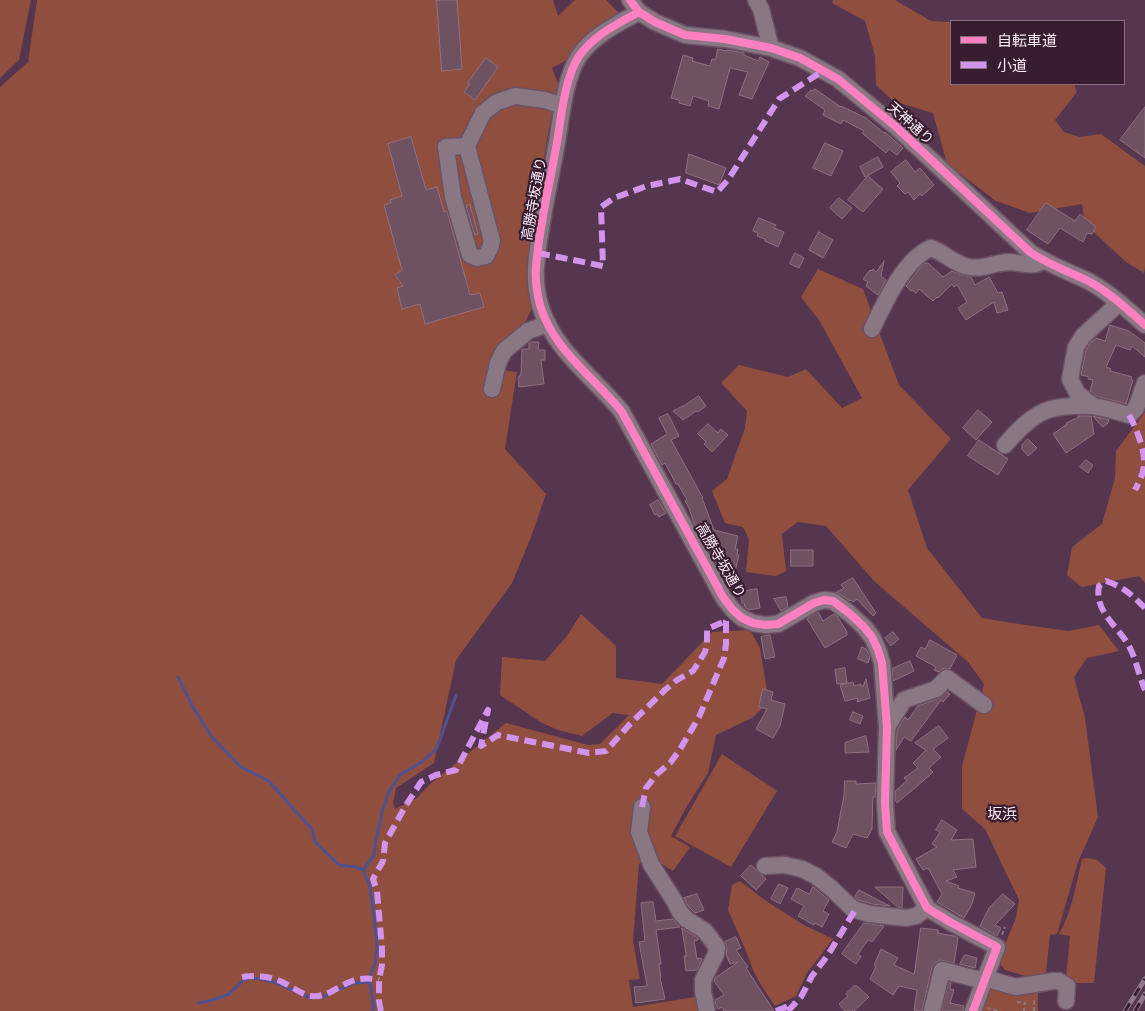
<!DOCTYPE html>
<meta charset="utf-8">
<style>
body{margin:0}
#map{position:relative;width:1145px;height:1011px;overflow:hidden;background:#56354e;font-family:"Times New Roman","Noto Sans JP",serif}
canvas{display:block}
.legend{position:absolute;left:950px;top:20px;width:175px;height:65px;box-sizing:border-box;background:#381d31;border:1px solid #867080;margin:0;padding:6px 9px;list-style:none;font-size:15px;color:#fcedf7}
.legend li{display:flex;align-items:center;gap:10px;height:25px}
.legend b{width:25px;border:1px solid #867080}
</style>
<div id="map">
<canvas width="1145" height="1011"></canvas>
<ul class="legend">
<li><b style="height:6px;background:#ff80c0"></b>自転車道</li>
<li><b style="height:6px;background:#d193ec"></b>小道</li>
</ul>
</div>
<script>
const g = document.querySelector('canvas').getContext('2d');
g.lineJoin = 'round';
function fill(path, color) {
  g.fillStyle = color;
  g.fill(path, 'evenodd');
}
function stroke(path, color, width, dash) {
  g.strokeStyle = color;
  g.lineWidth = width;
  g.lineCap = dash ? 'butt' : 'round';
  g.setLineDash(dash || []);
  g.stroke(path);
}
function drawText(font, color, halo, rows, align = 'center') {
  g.font = font + ' "Times New Roman","Noto Sans JP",serif';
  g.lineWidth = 4.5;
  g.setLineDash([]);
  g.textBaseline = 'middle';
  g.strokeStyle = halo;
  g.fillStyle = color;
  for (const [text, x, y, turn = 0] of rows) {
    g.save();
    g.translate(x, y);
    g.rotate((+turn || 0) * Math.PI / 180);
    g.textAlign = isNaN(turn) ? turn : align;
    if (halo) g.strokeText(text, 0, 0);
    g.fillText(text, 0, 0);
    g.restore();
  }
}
fill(new Path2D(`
 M0,0H31L19,60L0,78Z
 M37,0H553L558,16L575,0H606L619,13L567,60L552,68L558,84L548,134L527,264L533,306L502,370L517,372L505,449L546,494L531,537L512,583L456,660L434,763L396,788L393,803L395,809L417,798L430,784L506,723L588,745L600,744L629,715L613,713L582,736L558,730L542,723L500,695L502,657L545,661L566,637L581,614L616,646V678L662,684L712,632L750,630L760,648L769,702L752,718L716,735L708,773L687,806L671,836L690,847L673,871L651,857L639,864L633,941L640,979L629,980L633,1007L701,996L704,1011H0V87L28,62Z
 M833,0H895L931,21L951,22V84H1074L1077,92L1055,120L1064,132L1080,137L1101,134L1145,166V267L1144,273L1126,262L1085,224L1082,204L1030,213L996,201L947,164L933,113L893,101L876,85L875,56L865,21L832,3Z
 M818,269L863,289L899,385L951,439L908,490L927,548L982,618L1019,624L1068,631L1099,625L1119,651L1087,658L1074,677L1085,718L1098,817L1078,862L1057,934L1050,935L1046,972L1035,979L1005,970L998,961L1016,918L1019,900L985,829L962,809V766L984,684L968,662L874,581L826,526L798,522L782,534L786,571L776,576L746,572L749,539L743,527L725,523L712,491L727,479L745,428L747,411L721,383L739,365L788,377L806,369L842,408L862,398L819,320L801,297Z
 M1145,412V583L1139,576L1082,587L1067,575L1072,547L1102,524L1115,478L1116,451Z
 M722,754L777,791L731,867L675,836Z
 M1087,858L1097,860L1106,868L1094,983H1071L1066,977L1070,936L1059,934C1072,912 1076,884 1082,859Z
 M740,881L766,901L804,925L833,939L807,973L796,996L775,1006L761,985L754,972L744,946L728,910L732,885Z
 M985,989L1016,991H1038V1011H978Z`), '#904e3e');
stroke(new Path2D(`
 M178,677L194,709L212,737L241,767L269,781L297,813L312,829L315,842L339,865L355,867L363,870L370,887L375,925L377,946L375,964L371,973L370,984L374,1008L372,1011
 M363,870L374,855L376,840L382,812L389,792L400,775L423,761L437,748L456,695
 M199,1003L216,999L229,994L244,980L252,978L260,979L274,982L299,993L311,998L323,997L354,983L370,982`), '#505190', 3);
const building = new Path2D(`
 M437,0H457L462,69L442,71Z
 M718,49L727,51V50L744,53V55L758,61L760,57L769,62L752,99L739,95L748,72L730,68L719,109L708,106L709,101L693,96L690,106L679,103V100L671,98L683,55L693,58L692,61L710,66L712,59L715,60Z
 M486,58L498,67L475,100L464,92L470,84L468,83Z
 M815,89L841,107V106L866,118L884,133L885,132L903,148L897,155L889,149L886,153L862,133L864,131L843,120L841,124L823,115L825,110L805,96L811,90L813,91Z
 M1145,107V158L1120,140Z
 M411,137L426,190L437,187L444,212L447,211L470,295L480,293L484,307L425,324L420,304L402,309L397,288L403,286L395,275L402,270L384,205L391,203L390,200L402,196L388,144Z
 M825,143L843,151L831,176L813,168Z
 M689,154L726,168L719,185L686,173Z
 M878,157L883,167L865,177L860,167Z
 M906,160L915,172L920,168L934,185L922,196L920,194L914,200L908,192L905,194L897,186L900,183L891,172Z
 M868,176L883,189L863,212L848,200Z
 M839,198L852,208L842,219L830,208Z
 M1046,203L1075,221L1080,214L1096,227L1092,234L1087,233L1083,242L1060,228L1048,244L1027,230Z
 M470,205L478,234L475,235L466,206Z
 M759,218L776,225L774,228L784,232L778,247L765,241V239L757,236L758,233L753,231Z
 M819,232L833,240L823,258L809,250Z
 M795,253L804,258L799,268L790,264Z
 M884,261L881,276L886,280L878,295L866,286L868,282L863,279L870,270L871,271L873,269L876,272Z
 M925,263H928L943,277L952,271L962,275L971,277L975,285L989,277L998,293L1002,292L1008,310L997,313L994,302L966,320L958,308L967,302L957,285L954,287L952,284L938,298L937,297L933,301L919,289L916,293L912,290L911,291L906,286L919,269Z
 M1110,325L1129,331L1145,343V357L1132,346L1130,350L1116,345L1106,367L1111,369L1110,371L1132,377L1131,379L1133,380L1126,404L1096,396L1094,393L1090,391L1093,380L1088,379L1089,377L1081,375L1086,350L1091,342L1096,338L1105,341Z
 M531,342H539L538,350H545V360H541L544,384L519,387L518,377L520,376V374H521L522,349H529V343Z
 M699,396L706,406L698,412L696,411L683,420L673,411L685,405Z
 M978,410L992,422L976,440L963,428Z
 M668,414L679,436L671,440L703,498H702L714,530L738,536L735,549H738L737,554L739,555L734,576L721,573L715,561H717L707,538L703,540L694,523L689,508L685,501L687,500L678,484H676L665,463L662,465L651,444L667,434L659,418Z
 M1078,416H1091L1094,434L1066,453L1053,434L1067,424L1066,423L1079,417Z
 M1093,416L1109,420L1108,423L1103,427Z
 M708,424L718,433L721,429L728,435L712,452L704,444L706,442L698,434Z
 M1028,439L1037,448L1028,456L1022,449V445Z
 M979,440L1008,459L998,475L968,456Z
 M1086,460L1093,465L1088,473L1080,467Z
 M658,500L666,513L659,517L657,514L655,515L650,505Z
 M791,550H813V566H791Z
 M853,578L876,613L873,616L857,599L853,602L851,600L850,601L837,592L844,588L841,585Z
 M757,589L760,608L749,610L745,607L744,603H742L740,592Z
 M786,597L788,607L781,611L774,599Z
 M818,612L823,621L834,614L837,616L847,632V635L825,648L807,619Z
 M893,632L899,639L891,646L885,638Z
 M770,635L775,657L765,659L761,637Z
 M930,640L957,655L950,669L944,668L939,672L934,670L936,667L916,656L921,647L925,649Z
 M862,647L866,649L869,654L870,657L868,663L858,659Z
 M910,661L914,671L893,681L892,669Z
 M845,668L847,683L837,684L835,670Z
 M866,679L870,698L857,702L858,698L845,701L840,685L853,682L854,686L861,684V686H863Z
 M763,689L773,692L771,700L785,704L780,726L773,738L756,729L767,709L759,707Z
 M947,692L950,694L943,702L941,700L911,741L904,737L896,750L897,730L905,717L908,720L918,706L939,698Z
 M853,712L863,716L860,724L850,720Z
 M939,726L948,738L933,749L941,757L929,768L933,772L923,781L897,803L895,800V791L907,781L904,778L918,768L913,763L926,750L915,743Z
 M866,736L869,752L845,753V743Z
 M845,781H856V784L876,783L875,797H873L872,829L867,838L853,834L846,848L832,842L837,832L844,795Z
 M942,820L957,830L951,840L973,839L976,867L953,870L957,877L946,881L959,886L958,888L975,893L972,904L964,918L937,902L942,894L928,868L923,870L916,859L937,847L932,844L940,832L936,830Z
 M751,865L766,879L756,890L741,876Z
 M779,884L788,888L780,904L771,899Z
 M813,887L829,900L823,911L829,914L822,927L815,923L814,925L798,916L804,906L791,899L797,888L809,894Z
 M875,887H903L902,908L898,907Z
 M859,890L880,901L890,906L872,904L858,900L855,897Z
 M697,894L704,910L695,913L688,906L684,898Z
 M1003,894L1015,904L995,925L1001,928L997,936L980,926L989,908Z
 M653,902L656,921L673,919L680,927L656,930L661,964H659L661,978H660L665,999L636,1003L634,987L647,986L639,942L645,941L641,903Z
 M864,923L884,926L872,942L868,940L858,954L861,956L856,964L842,954Z
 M682,928L698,938V940L694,941L697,959L701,958L702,960L697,970L686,971L684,956H686Z
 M921,928L938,930V933L954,936L958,938L954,963L940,960L935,963L932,967L922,1011H919L914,1010L917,990L899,986L893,995L870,979L876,966L874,965L881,949L898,958L894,965L914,974Z
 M736,937L741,948L736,950L748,967L746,968L774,1011H724L722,1007L718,1009L716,1005L715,1000L724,995L714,981L715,978L738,962L730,964L726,954L727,948L725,942Z
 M965,955L977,958L975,968L960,964Z
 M949,982L951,983L950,989L954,990L950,1003L964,1006L963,1011H942Z
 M854,986H857L869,997L854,1011H845L839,1004L848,996L846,994Z`);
fill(building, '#6e5262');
stroke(building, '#8f7081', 1);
const minor = new Path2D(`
 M630,0L639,12L655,22L685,35L725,39L771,48L800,58L838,79L895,126L1030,252C1049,265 1070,272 1090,282C1110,293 1128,310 1145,325
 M756,0L761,9L771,48
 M639,12C617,24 594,35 579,56C564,79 561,121 556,148C549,187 539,227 536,267C535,279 537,293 540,305C553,350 594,377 622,412L723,597L732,609L742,618L753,623L765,625L778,624L814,603L824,600L833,601L849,613L864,627L872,637L878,650L882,663L887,727L885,803L887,832L927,908L950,922L997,947L973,1011
 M467,146L492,241L490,248L486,256L477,258L470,255L453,197L446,147L467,146L483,113L497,102L515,96L545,100L563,106
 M872,329C884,304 904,259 931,248C943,252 952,262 965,266C980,271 993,263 1008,262C1016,262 1028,266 1036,264C1038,264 1040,262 1043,261
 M492,389L498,363L504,351L528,331L548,324
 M1093,406L1077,393L1070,379L1076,347L1083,336L1119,303
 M1005,445C1015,433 1025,422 1039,414C1052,406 1076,405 1092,406C1104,407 1117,412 1129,415L1136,408L1145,383
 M887,727L904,700L936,689L947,678L984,705
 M642,807L639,832L651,864L675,902L680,912L686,919L705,931L717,947L716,954L703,980V991L707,1011
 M765,866L785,865L802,869L816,876L831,888L853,909L870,914L906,918L916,916L927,908
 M985,978L1016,987L1053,981H1059L1067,986L1066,1001
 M932,1011L942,970L984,981`);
stroke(minor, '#6b5164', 19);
stroke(new Path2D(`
 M1002,935L1005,927
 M1017,1002L1025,1003L1024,1011
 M987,1008L1000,1011
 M1034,1011V998`), '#8a7885', 2, [4, 2.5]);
stroke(minor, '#8a7784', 16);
const rail = new Path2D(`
 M1125,1011L1145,979
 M1135,1011L1145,994`);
stroke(rail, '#8d7989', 5);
stroke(rail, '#381d31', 3, [9]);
stroke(new Path2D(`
 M538,253L603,266L601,207L614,198L647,186L680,179L717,192L728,180L779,99L823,71
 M1129,415C1136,427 1145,450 1144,464C1144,473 1139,482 1135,490
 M1145,608C1132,595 1124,587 1106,581L1099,586C1094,612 1118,626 1129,646C1136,659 1139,676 1145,690
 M642,807L646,788L657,774L670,763L679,751L699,717L724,658L726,644V621L728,618
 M242,977C256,975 271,976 284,983C293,987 302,995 312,996C326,998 340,985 352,981C360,978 371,978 379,980
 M381,1011L379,1001V980L382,965V948L377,891L373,879L383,861L385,843L406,805L421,782L436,775L456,770L488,710L481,746L498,735L589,753L606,751L629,725L665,690L677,680L693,671L705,652L707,643V629L726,621
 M776,1011L794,1004
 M788,1011L801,997L812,976L828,955L855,910`), '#d193ec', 6, [12, 6]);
stroke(new Path2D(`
 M630,0L639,12L655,22L685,35L725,39L771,48L800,58L838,79L895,126L1030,252C1049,265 1070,272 1090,282C1110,293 1128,310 1145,325
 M639,12C617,24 594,35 579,56C564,79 561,121 556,148C549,187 539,227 536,267C535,279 537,293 540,305C553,350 594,377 622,412L723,597L732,609L742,618L753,623L765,625L778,624L814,603L824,600L833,601L849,613L864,627L872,637L878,650L882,663L887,727L885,803L887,832L927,908L950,922L997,947L973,1011`), '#ff80c0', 8);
drawText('14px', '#fcedf7', '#381d31', [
 ["天神通り",910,124,42],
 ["高勝寺坂通り",535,199,-80],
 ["高勝寺坂通り",720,561,60]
]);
drawText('15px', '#fcedf7', '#381d31', [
 ["坂浜",1002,815]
]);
</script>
